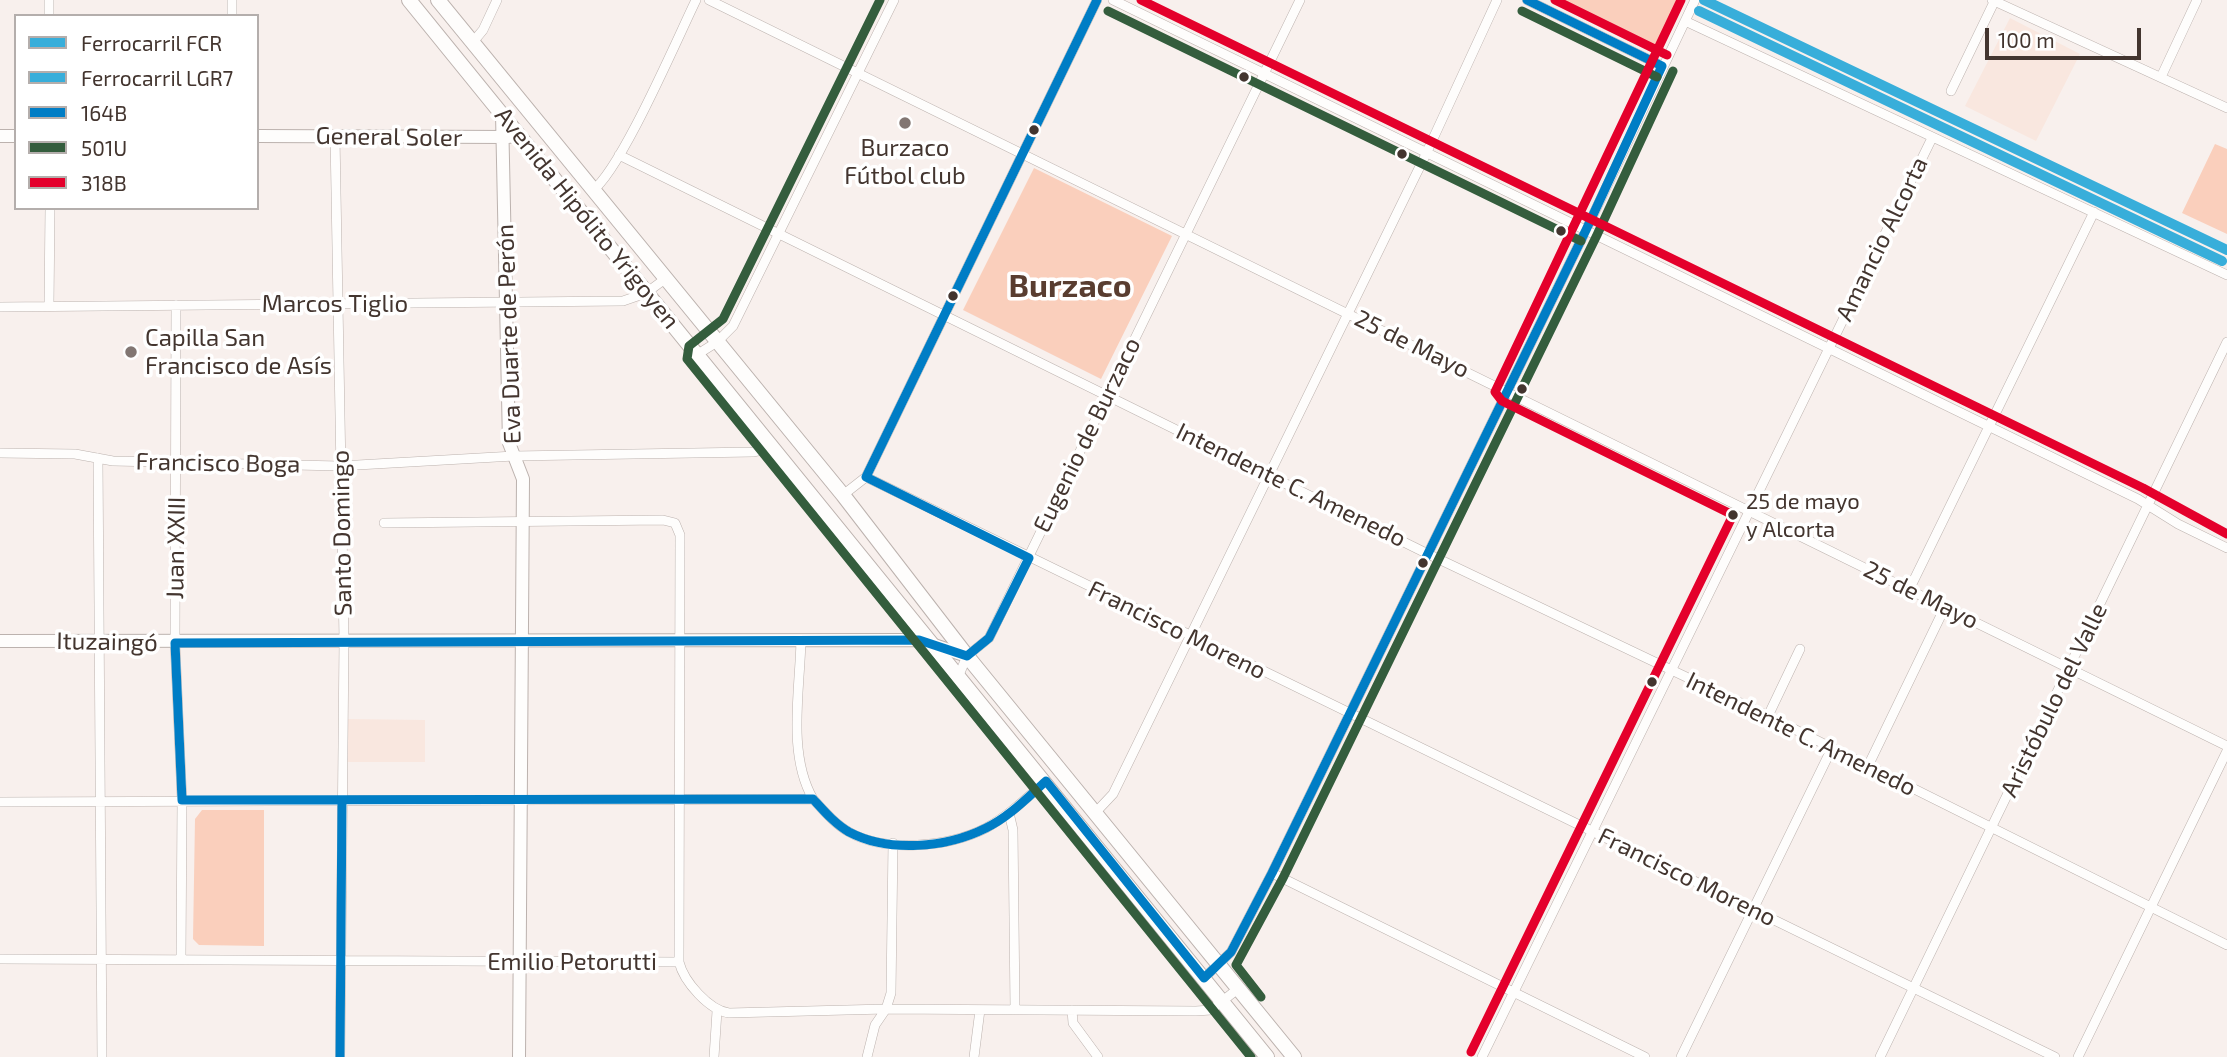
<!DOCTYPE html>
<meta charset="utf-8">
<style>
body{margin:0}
#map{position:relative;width:2227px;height:1057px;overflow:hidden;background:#f8f0ed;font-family:"Exo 2",sans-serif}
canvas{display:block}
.legend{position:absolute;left:14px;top:14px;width:245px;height:196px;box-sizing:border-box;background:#fff;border:2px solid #b4aeac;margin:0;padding:9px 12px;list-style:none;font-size:21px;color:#43352f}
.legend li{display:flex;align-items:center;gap:14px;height:35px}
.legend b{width:35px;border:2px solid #b4aeac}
.scale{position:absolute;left:1985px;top:28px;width:156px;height:32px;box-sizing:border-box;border:4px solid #43352f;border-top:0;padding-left:9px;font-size:21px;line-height:24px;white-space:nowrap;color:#43352f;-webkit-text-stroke:5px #fff;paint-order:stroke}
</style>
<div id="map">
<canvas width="2227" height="1057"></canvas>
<ul class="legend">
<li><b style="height:9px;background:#38aeda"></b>Ferrocarril FCR</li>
<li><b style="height:9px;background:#38aeda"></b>Ferrocarril LGR7</li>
<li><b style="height:9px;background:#007dc5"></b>164B</li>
<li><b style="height:9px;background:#345d3d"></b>501U</li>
<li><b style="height:9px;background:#e4002b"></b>318B</li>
</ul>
<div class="scale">100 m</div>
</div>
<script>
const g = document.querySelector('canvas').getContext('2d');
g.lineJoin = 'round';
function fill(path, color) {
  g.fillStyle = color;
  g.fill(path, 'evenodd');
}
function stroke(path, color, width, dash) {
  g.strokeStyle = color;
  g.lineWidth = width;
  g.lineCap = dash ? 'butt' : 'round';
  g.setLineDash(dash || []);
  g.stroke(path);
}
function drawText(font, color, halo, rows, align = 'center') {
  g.font = font + ' "Exo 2",sans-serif';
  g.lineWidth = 7;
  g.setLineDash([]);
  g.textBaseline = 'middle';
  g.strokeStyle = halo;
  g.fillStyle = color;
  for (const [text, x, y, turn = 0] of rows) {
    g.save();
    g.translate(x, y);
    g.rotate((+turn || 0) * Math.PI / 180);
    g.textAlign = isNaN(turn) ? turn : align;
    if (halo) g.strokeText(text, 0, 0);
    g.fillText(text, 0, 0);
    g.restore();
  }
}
fill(new Path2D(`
 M2010,18L2080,54L2036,141L1965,106Z
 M348,719L425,720V762H347Z`), '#f9e7df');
fill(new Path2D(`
 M1552,0H1676L1680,2L1658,50Z
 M2215,144L2227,149V234L2182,213Z
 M1034,168L1172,236L1101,379L963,310Z
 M202,810H264V946L199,945L193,939L195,819Z`), '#facfbc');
const street = new Path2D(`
 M49,0V16
 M232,0V16
 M709,0L2227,746
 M1113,0L2138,499L2178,524L2227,548
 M1527,0L1662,66
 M1992,0L2227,108
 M1685,21L2227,275
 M473,42L483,30L497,0
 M2161,77L2197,0
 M1951,91L1995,0
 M335,136L344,640L340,1057
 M619,155L1426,553L1768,716L2227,945
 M592,191C621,170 677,39 696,0
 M176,305L175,643L182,800L181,959
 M49,306L50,208
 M0,307L623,301L646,293L665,279
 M698,354L717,342L733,326L894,0
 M0,453L75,454L113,461L340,466L514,456L753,452L772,448
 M98,458L102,1057
 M866,477L2055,1057
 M843,495L866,477L1097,0
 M384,523L663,520L675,523L680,535L679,962
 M1909,590L2094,212
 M801,640C800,690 787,754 813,799
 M959,675L967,656L989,638L1300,0
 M1768,716L1800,649
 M1868,766L1945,607
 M0,802L813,799C824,811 835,824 849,832C886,853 949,847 986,828C1008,816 1027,798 1046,781
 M1096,812L1113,794L1426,154L1497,0
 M1009,813L1013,830L1015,1009
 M1272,873L1645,1057
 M0,959L679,962C684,982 709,1010 729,1013L886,1009L1196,1011L1211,1010L1239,988
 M1204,978L1231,952L1272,873L1586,230L1695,0
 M1072,1010L1073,1023L1098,1057
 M714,1057L717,1011
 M867,1057L875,1025L886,1009L891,993L893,843
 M974,1057L980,1010
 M1482,1057L1932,138
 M1681,1057L1832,748
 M1880,1057L2227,342
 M2078,1057L2227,751`);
const secondary = new Path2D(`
 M502,114L509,443L523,479L519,1057
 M0,136H16
 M257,136L509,137
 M0,641L919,640L967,656`);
const primary = new Path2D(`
 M409,0L1267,1057
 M438,0L843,495L967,656L1294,1057`);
stroke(street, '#bcb2ae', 10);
stroke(secondary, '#bcb2ae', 14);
stroke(primary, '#bcb2ae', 16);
stroke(street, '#fefdfc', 9);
stroke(secondary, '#fefdfc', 12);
stroke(primary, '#fefdfc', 14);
stroke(new Path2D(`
 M1097,0L866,477L1029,558L989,638L967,656L919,640L175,643L182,800L813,799C824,811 835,824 849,832C889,853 946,848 986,828C1009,817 1027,798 1046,781L1204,978L1231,952L1272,873L1586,230L1662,66L1527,0
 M340,1057L342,800`), '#007dc5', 9);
stroke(new Path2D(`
 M880,0L723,319L689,346L687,359L1251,1057
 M1108,11L1581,241
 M1522,11L1657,77
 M1261,997L1236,965L1283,878L1597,235L1673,71`), '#345d3d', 9);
stroke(new Path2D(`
 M1141,0L2143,488L2227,534
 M1555,0L1667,55
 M1471,1052L1733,515L1502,401L1495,392L1681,0`), '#e4002b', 9);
stroke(new Path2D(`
 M1704,0L2227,250`), '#38aeda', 10);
stroke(new Path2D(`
 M1699,11L2222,261`), '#38aeda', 10);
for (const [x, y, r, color] of [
 [1244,77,6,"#43352f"],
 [905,123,7,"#827672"],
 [1034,130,6,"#43352f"],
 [1402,154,6,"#43352f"],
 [1561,231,6,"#43352f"],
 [953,296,6,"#43352f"],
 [131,352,7,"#827672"],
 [1522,389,6,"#43352f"],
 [1733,515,6,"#43352f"],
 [1423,563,6,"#43352f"],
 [1652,682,6,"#43352f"]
]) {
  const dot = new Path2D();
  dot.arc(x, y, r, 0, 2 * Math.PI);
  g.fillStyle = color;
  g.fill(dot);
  stroke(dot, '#fff', 2.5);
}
drawText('22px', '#43352f', '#fff', [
 ["25 de mayo",1746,502],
 ["y Alcorta",1746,530]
], 'left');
drawText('24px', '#43352f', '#fff', [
 ["General Soler",389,137,1],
 ["Avenida Hipólito Yrigoyen",587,218,51],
 ["Amancio Alcorta",1882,239,-64],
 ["Marcos Tiglio",335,304],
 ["Eva Duarte de Perón",509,334,-92],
 ["25 de Mayo",1412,344,26],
 ["Eugenio de Burzaco",1087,435,-64],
 ["Francisco Boga",218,463,1],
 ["Intendente C. Amenedo",1291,485,26],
 ["Santo Domingo",342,533,-91],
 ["Juan XXIII",176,548,-89],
 ["25 de Mayo",1921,595,26],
 ["Francisco Moreno",1177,630,26],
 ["Ituzaingó",107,642,1],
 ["Aristóbulo del Valle",2054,700,-64],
 ["Intendente C. Amenedo",1801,734,26],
 ["Francisco Moreno",1687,877,26],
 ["Emilio Petorutti",572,962]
]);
drawText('24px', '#43352f', '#fff', [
 ["Burzaco",905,148],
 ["Fútbol club",905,176],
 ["Capilla San",145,338,"left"],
 ["Francisco de Asís",145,366,"left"]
]);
drawText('bold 32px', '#593d30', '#fff', [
 ["Burzaco",1070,286]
]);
</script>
